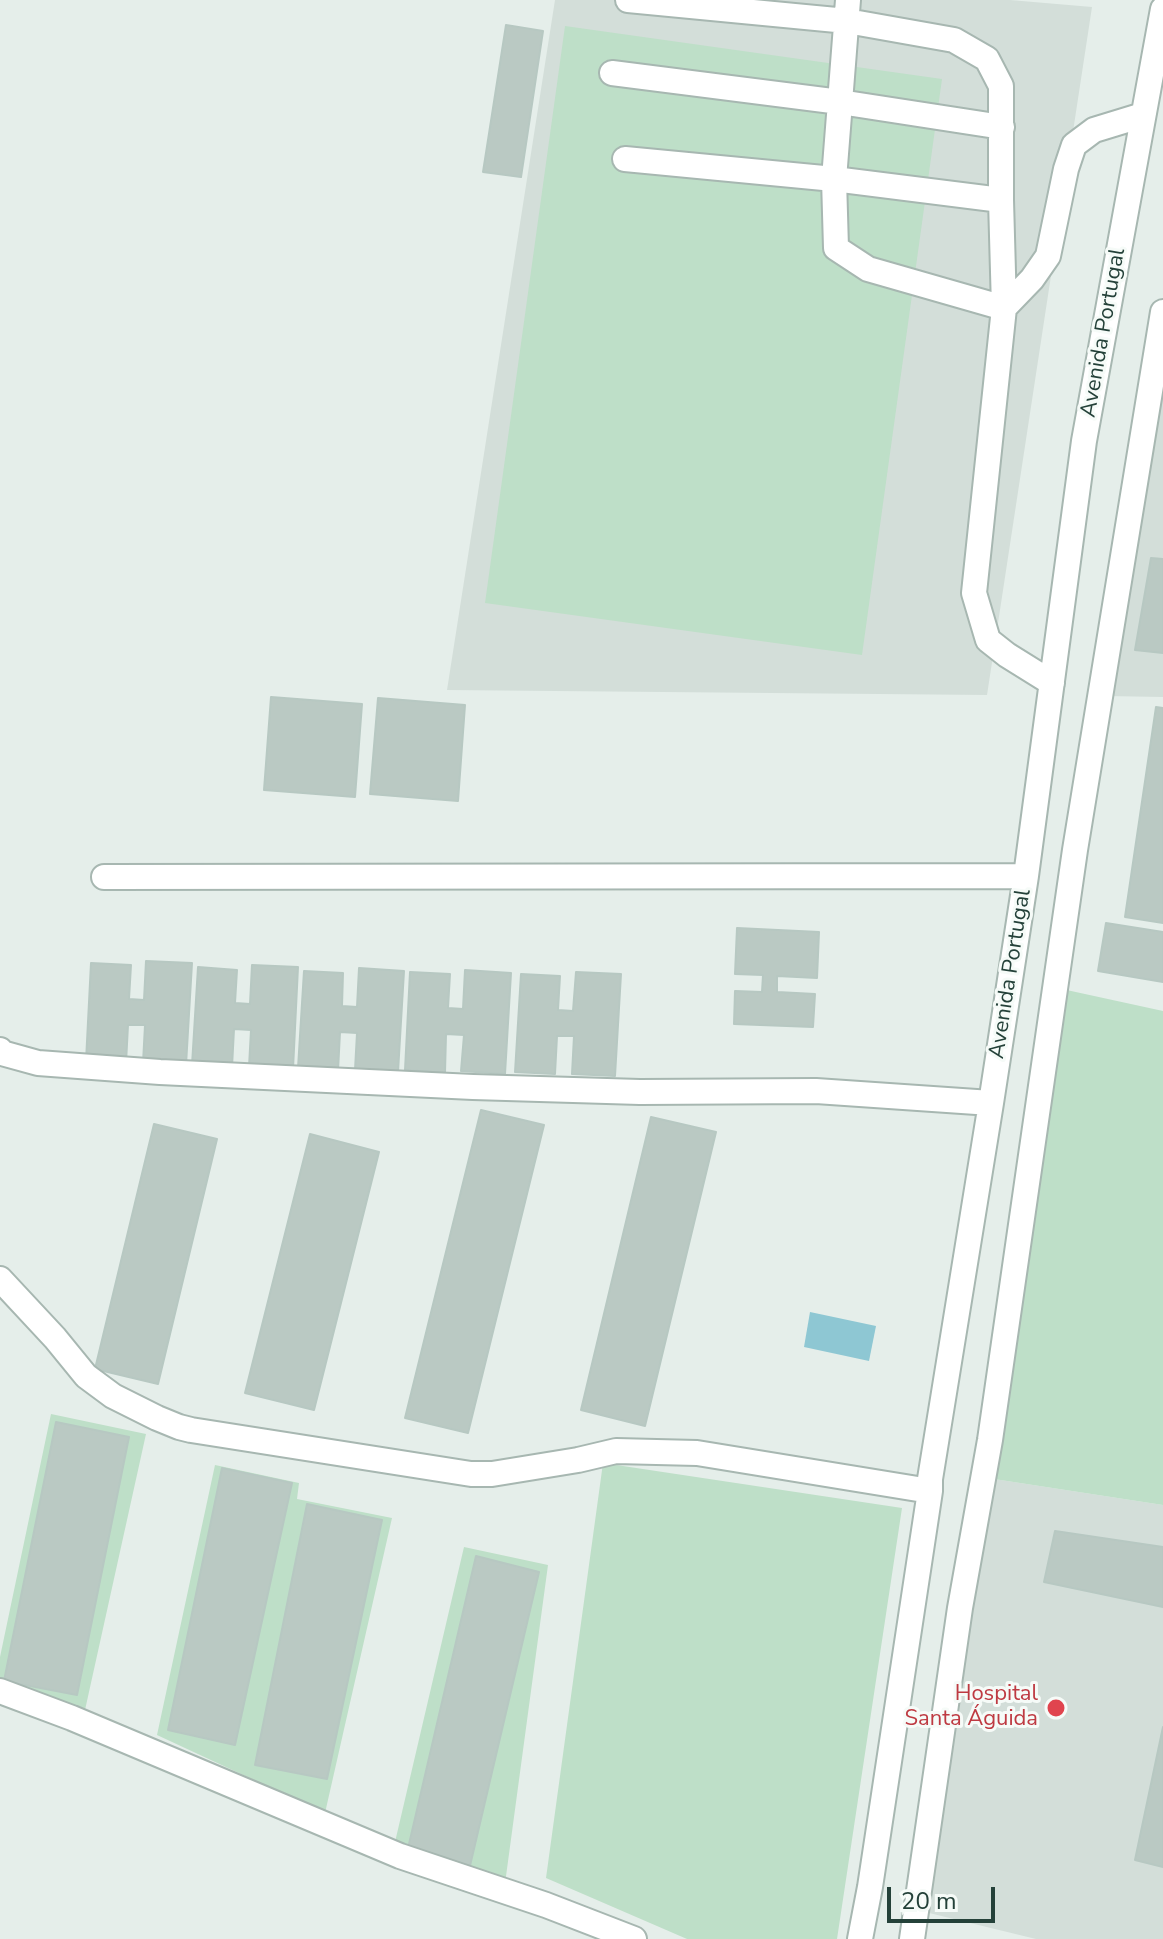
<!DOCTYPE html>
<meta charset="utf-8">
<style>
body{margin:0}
#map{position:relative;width:1163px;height:1939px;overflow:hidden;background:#e5eeea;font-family:"Nunito Sans",sans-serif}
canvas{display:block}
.scale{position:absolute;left:887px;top:1887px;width:108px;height:36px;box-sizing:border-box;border:4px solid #244139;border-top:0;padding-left:10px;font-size:24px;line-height:28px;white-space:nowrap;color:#244139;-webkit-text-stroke:6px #f6fbf8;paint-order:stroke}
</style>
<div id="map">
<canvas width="1163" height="1939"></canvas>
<div class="scale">20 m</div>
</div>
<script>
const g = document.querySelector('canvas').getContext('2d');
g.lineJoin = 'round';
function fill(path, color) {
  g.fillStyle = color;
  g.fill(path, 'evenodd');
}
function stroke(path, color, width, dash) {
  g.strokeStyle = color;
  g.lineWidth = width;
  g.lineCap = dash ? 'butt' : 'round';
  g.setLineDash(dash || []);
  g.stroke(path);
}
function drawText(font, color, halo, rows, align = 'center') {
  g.font = font + ' "Nunito Sans",sans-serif';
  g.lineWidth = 6;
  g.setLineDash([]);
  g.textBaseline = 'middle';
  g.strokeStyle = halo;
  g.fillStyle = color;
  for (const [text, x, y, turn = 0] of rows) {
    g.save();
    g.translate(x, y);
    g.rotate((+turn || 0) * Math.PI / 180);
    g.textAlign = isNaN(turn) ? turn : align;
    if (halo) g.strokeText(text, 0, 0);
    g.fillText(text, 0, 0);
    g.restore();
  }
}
fill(new Path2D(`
 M555,0H1010L1092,7L987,695L447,690Z
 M1163,316V697L1106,696Z
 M981,1477L1163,1505V1939H1036L921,1911Z`), '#d3ded9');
fill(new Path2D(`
 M565,26L942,79L862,655L485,603Z
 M1062,989L1163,1011V1505L981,1477Z
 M51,1414L146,1434L85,1710L0,1680V1657Z
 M603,1463L902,1508L837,1939H687L546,1878Z
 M215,1465L299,1483L297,1499L392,1518L325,1813L157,1735Z
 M464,1547L548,1565L504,1891L395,1842Z`), '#bedfc8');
fill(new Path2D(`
 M810,1312L876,1326L869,1361L804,1347Z`), '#8ec7d3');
const building = new Path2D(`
 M506,25L543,31L521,177L483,172Z
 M1151,558L1163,559V653L1135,650Z
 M271,697L362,704L355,797L264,790Z
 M378,698L465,705L458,801L370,794Z
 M1156,707L1163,708V923L1125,917Z
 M1106,923L1163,932V982L1098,971Z
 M737,928L819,932L817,978L777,976V992L815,994L813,1027L734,1024L735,991L762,992L763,975L735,974Z
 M146,961L192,963L186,1065L143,1063L145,1025H128L126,1063L86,1061L91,963L131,965L129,999L144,1000Z
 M252,965L298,967L293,1069L249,1067L251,1030L234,1029L232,1067L192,1065L198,967L237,970L235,1003L250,1004Z
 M359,968L404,971L398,1072L355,1070L357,1033L340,1032L338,1071L298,1068L304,971L343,973L342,1006L357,1007Z
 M465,970L511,973L505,1074L461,1071L464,1035L446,1034L445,1073L405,1070L410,972L450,974L448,1008L463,1009Z
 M576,972L621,974L615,1076L572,1074L574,1036H557L555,1074L515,1072L521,974L560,976L558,1010L573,1011Z
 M481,1110L544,1125L468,1433L405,1418Z
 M651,1117L716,1132L645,1426L581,1410Z
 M154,1124L217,1139L158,1384L95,1369Z
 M310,1134L379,1152L314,1410L245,1393Z
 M56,1422L129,1437L77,1695L4,1681Z
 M222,1468L292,1483L235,1745L168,1730Z
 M307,1504L382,1520L327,1779L255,1765Z
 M1055,1531L1163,1547V1607L1044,1582Z
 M476,1556L539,1572L469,1870L406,1857Z
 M1163,1727V1867L1135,1860Z`);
fill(building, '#bac9c3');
stroke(building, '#b7c8c2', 2);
const minor = new Path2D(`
 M628,0L847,21L954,40L987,59L1001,86V200L1004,308L974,593L988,640L1007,655L1052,683
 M848,0L834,179L836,248L868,269L1004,308L1032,279L1048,256L1066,169L1074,145L1094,130L1143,115
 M612,73L840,102L1002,127
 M625,159L834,179L1001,200
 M104,877L1026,876
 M0,1050L2,1053L38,1063L160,1072L473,1087L640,1092L816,1091L991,1103
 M0,1279L55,1338L86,1376L113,1396L157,1418L179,1427L191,1430L471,1474H492L578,1460L616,1451L697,1453L930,1491
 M0,1691L72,1718L400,1856L546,1905L634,1939
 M860,1939L870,1887L930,1491V1479L991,1103L1026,876L1084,441L1163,9
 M912,1939L960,1608L990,1440L1075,850L1163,312`);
stroke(minor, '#a7b7b1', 28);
stroke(minor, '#fff', 24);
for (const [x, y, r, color] of [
 [1056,1708,10,"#e0444e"]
]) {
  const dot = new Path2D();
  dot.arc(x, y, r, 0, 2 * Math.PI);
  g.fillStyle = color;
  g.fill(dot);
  stroke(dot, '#f6fbf8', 3);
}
drawText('22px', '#244139', '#f6fbf8', [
 ["Avenida Portugal",1104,333,-80],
 ["Avenida Portugal",1011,974,-81]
]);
drawText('22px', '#be3a42', '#f6fbf8', [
 ["Hospital",1038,1695],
 ["Santa Águida",1038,1720]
], 'right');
</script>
